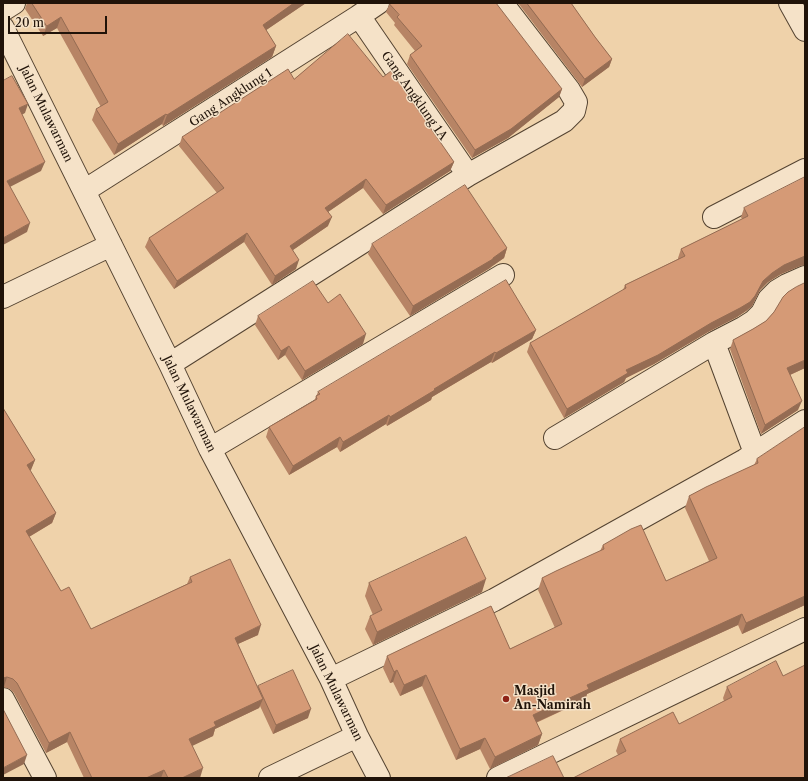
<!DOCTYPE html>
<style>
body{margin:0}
#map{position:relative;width:808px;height:781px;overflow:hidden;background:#efd2aa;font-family:"Libre Caslon Text",serif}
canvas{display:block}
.frame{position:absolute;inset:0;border:4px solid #201309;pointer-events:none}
.scale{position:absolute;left:8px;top:16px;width:99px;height:18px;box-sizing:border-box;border:2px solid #201309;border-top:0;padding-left:5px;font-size:12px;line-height:14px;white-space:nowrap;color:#201309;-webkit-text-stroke:3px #f5e2c8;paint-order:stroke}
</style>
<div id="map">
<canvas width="808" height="781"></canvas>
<div class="frame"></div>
<div class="scale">20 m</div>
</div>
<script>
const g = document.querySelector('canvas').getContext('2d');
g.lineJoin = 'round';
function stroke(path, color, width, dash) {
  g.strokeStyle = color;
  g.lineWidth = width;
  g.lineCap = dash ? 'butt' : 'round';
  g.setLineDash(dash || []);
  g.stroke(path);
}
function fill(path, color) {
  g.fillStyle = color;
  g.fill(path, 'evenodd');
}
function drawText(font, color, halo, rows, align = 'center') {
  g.font = font + ' "Libre Caslon Text",serif';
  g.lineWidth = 3;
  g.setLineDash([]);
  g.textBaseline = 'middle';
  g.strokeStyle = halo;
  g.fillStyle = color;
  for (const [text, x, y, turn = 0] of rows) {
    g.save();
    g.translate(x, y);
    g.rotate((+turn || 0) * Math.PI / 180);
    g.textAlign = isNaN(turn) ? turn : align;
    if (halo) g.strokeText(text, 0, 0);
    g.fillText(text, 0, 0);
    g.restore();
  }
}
const minor = new Path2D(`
 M790,3L805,30
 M3,10L14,3
 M359,16L468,175
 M3,28L170,364L210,449L331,679L357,736L379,778
 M84,191L359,16L378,3
 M714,217L805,170
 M3,297L111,245
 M170,364L468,175L564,121L574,111L576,102L569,90L502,3
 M555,438L714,343L743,328L754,321L762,313L769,299L777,291L787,285L805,277
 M210,449L503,275
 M755,453L805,421
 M331,679L494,600L745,460L755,453L714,343
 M3,699L45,778
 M270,778L357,736
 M498,778L805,629`);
stroke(minor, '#544331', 24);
stroke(minor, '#f5e2c8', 22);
fill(new Path2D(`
 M27,3H306L266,30L276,46L272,57L163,126L162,124L114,155L92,120L96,109L101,107L57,28L43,36L25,9Z
 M390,3L562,89L559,97L508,138L472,158L407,64L410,55L415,51L394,25L395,23L386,12Z
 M518,3H571L595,37L612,59L609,67L582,87Z
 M383,77L454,162L450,171L383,214L363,188L328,212V226L293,250L296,269L272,285L244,242L174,289L145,247L149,238L217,193L179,146L182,137L294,79Z
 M744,208L800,266L781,274L768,282L760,290L752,306L746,311L737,317L708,332L654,364L626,378L624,382L564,418L527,352L530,343L623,290L625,285L678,259V258L681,249L742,219L741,217Z
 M372,244L507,248L504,258L491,267L490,268L410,316L368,254Z
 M328,303L363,344L302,380L285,355L278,360L255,325L258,316Z
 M774,312L805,368L790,375L798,410L761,434L730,349L733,340L753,329L766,321Z
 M536,330L532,339L492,363L491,362L432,397L431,400L387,426L386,424L340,452L337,447L289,475L266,437L269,427L314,401L318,392Z
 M3,408L35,460L30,471L56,513L52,523L29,537L61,591L91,629L187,584L190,577L258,635L238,644L258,688V686L308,718L273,734L260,706L259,708L215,729L213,736L192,745L200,778H84L67,742L46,753L14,693L10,689L3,687Z
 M805,427V605L742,634L738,625L587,694L585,700L536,723L542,734L538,745L490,769L480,749L456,760L422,686L400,696L393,682L390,683L383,668L387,656L510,649L555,628L538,590L542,578L600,551L603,545L666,581L709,561L685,508L689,496L754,465L757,459Z
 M369,583L482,592L373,645L365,629L370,616L373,615L365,596Z
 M783,676L805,778L618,755L616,751L620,739L679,724L724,701L723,698L727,687Z`), '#b78465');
fill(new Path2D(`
 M294,3H306L259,35L263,25Z
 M61,17L57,28L43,36L47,26Z
 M276,46L272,57L163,126L167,115Z
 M612,59L609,67L582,87L585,79Z
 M562,89L559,97L508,138L472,158L475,150Z
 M28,104L25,113L16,118L19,108Z
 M166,114L162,124L114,155L118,144Z
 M45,162L41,171L4,190L7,181Z
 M454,162L450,171L383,214L386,205Z
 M366,179L363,188L322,216L325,208Z
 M332,217L328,226L287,254L290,246Z
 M30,223L27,232L3,245V238Z
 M247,233L244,242L174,289L177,281Z
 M507,248L504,258L491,267L490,268L410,316L413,306L493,258Z
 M803,256H805V265L800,266L781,274L768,282L760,290L752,306L746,311L737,317L708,332L654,364L626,378L624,382L564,418L567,409L763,281L772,273L784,265Z
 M299,260L296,269L272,285L275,276Z
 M536,330L532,339L492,363L496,353Z
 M366,334L363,344L302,380L305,371Z
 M289,346L285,355L278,360L281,351Z
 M495,352L491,362L432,397L431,400L387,426L390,417L434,389Z
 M805,360V368L783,378L787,368Z
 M802,401L798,410L761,434L765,425Z
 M389,415L386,424L340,452L343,442Z
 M340,437L337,447L289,475L293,466Z
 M35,460L31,470L24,475L27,465Z
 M56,513L52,523L22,541L26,531Z
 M486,579L482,592L373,645L377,632Z
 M805,596V605L742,634L746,623Z
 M742,614L738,625L587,694L585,700L528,726L533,715L587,685Z
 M261,625L258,635L231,647L235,638Z
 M397,670L393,682L390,683L394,672Z
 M426,675L422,686L400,696L404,685Z
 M7,677L4,687H3V678Z
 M263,699L259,708L215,729L213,736L186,749L189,739L214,722Z
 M311,709L308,718L273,734L276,725Z
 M70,732L67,742L46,753L49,743Z
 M542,734L538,745L490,769L495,757Z
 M485,738L480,749L456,760L460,749Z
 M27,755L24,764L3,775V768Z
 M203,768L200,778H182Z
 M164,770L161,778H146Z`), '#956c53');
const building = new Path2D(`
 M32,3H294L263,25L276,46L167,115L166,114L118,144L96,109L108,102L61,17L47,26Z
 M389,3H496L562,89L511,129L475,150L410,55L422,46L397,17L399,15Z
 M527,3H571L595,37L612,59L585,79Z
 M348,34L383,77L391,71L454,162L386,205L366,179L325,208L332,217L290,246L299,260L275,276L247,233L177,281L149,238L224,188L182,137L288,69L294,79Z
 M12,76L28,104L19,108L45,162L7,181L30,223L3,238V81Z
 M805,177V256L784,265L772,273L763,281L755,296L750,302L740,308L711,323L658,355L626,370L628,373L567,409L530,343L626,288L625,285L685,256L681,249L748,216L744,208Z
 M465,185L507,248L493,258V259L413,306L372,244Z
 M506,280L536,330L496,353L495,352L434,389L435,390L390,417L389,415L343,442L340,437L293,466L269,427L317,399L316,396L320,394L318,392Z
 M313,281L328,303L340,294L366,334L305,371L289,346L281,351L258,316Z
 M805,283V360L787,368L802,401L765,425L733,340L753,329L766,321L774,312L783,297L788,292L796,287Z
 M3,408L35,460L27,465L56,513L26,531L61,591L69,587L91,629L192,582L190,577L230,559L261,625L235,638L263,699L214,722L216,726L189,739L203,768L182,778H168L164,770L146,778H92L70,732L49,743L17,683L13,679L7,677L3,678Z
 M805,427V596L746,623L742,614L587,685L589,689L533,715L542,734L495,757L485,738L460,749L426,675L404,685L397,670L394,672L387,656L491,606L510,649L562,624L542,578L556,571L604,549L603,545L631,529L641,525L666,581L717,558L689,496L706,487L758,463L757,459Z
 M466,537L486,579L377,632L370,616L382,610L369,583Z
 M776,661L783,676L805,665V778H573L626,751L620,739L673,712L679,724L732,697L727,687Z
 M293,670L311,709L276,725L258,686Z
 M3,709L27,755L3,768Z
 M553,756L564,778H506Z`);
fill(building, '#d59a76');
stroke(building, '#956c53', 1);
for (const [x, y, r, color] of [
 [506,699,4,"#8f2418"]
]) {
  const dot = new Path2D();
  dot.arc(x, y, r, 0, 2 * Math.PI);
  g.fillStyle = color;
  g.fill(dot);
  stroke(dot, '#f5e2c8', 1.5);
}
drawText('12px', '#201309', '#f5e2c8', [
 ["Gang Angklung 1A",414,96,55],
 ["Gang Angklung 1",231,98,-33],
 ["Jalan Mulawarman",46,114,64],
 ["Jalan Mulawarman",189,404,64],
 ["Jalan Mulawarman",336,693,64]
]);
drawText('bold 12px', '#201309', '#f5e2c8', [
 ["Masjid",514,692],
 ["An-Namirah",514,706]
], 'left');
</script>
